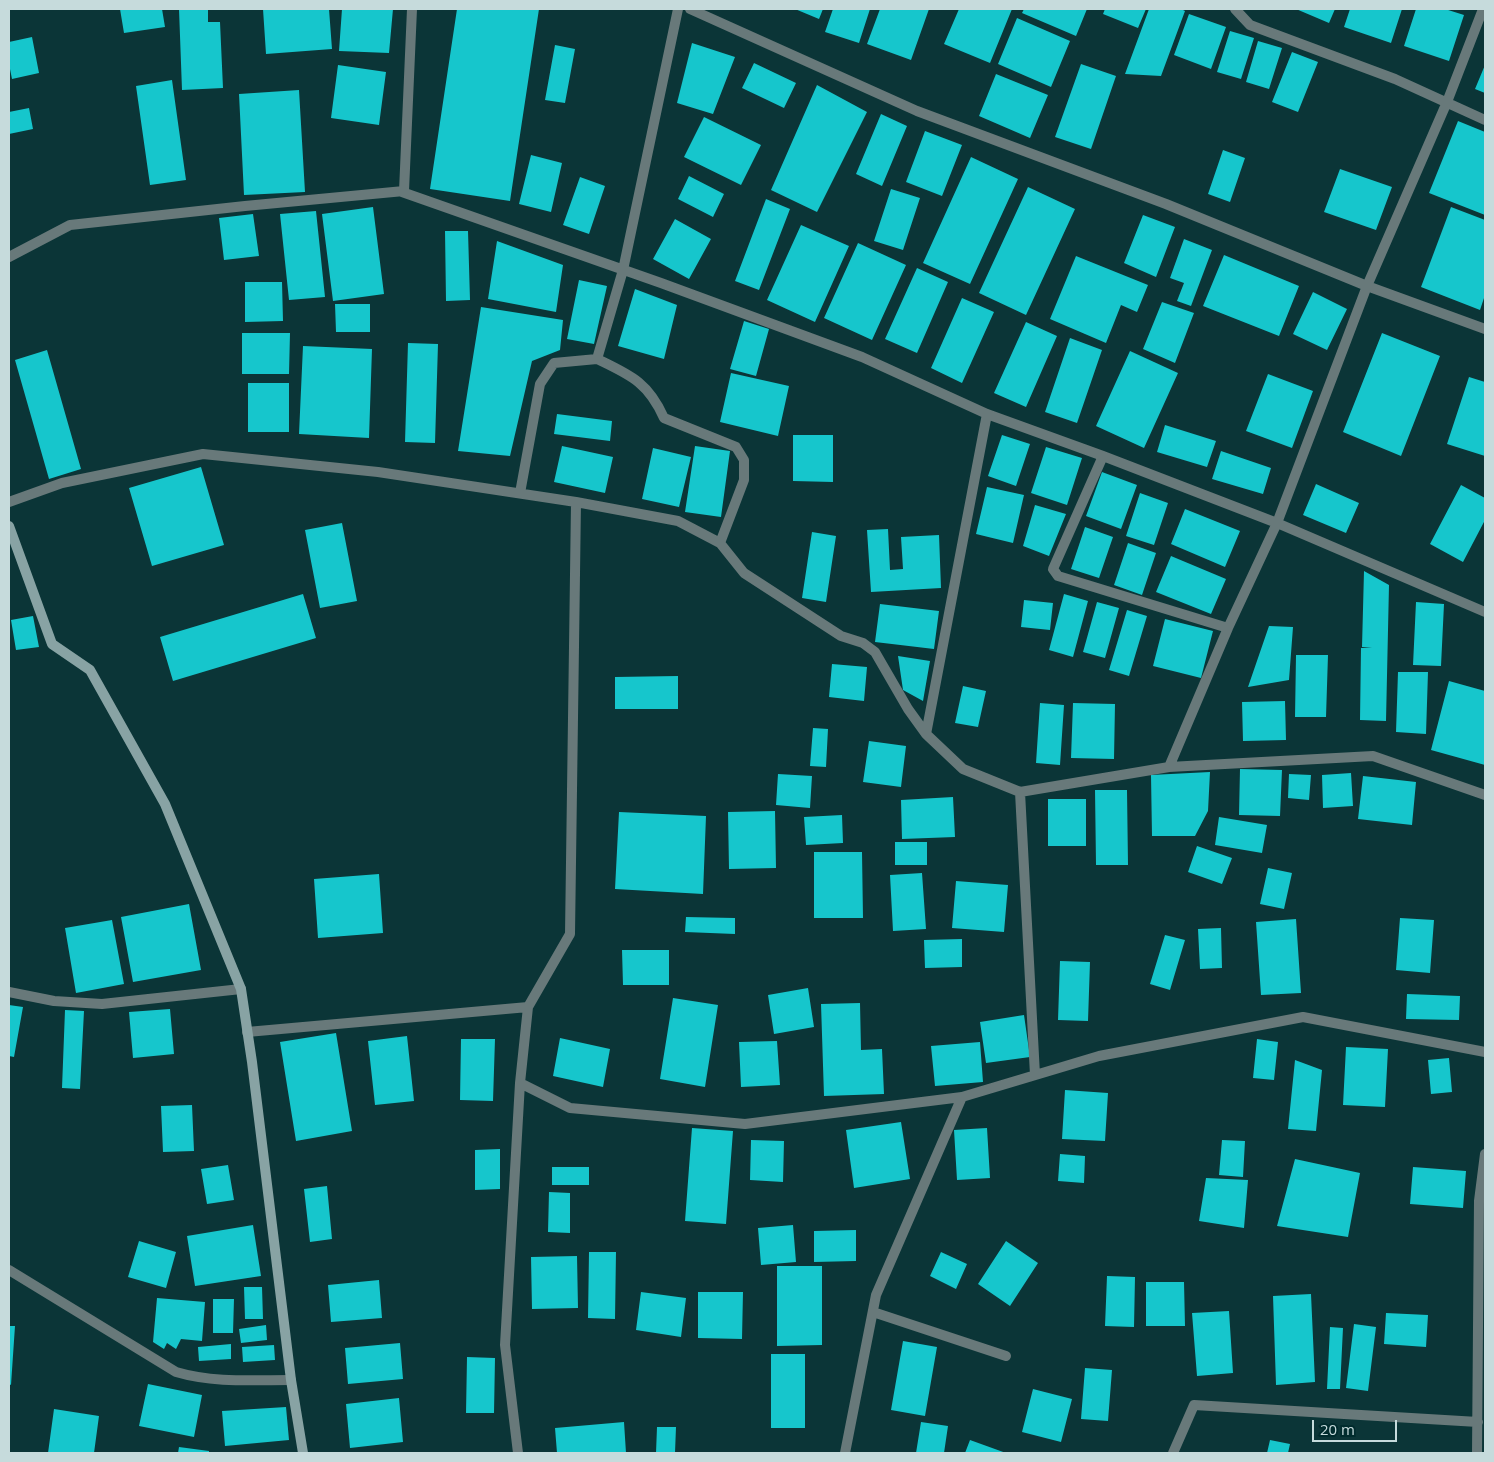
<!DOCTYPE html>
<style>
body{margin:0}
#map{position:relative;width:1494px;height:1462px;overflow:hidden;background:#0b3537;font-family:"Open Sans",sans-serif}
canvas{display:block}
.frame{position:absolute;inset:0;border:10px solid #c6dbdc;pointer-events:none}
.scale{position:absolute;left:1312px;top:1420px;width:85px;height:22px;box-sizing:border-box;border:2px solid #c6dbdc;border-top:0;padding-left:6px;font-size:15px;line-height:18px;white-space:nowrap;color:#c6dbdc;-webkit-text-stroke:4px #002b2d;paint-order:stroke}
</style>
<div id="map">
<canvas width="1494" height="1462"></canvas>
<div class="frame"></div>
<div class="scale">20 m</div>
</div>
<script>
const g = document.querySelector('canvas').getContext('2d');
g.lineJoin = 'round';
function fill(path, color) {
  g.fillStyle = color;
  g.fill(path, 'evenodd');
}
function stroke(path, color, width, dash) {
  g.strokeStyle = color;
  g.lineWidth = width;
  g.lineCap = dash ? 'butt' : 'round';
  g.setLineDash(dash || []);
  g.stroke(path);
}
fill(new Path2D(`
 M120,9H162L165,27L124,33Z
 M179,9H208V22H220L223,88L182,90Z
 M263,9H329L332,49L266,54Z
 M342,9H393L389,53L339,51Z
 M457,9H539L510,201L430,189Z
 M795,9H823L819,19Z
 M833,9H870L859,43L825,32Z
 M880,9H929L911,60L867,44Z
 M959,9H1012L990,63L944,44Z
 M1024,9H1087L1076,36L1022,13Z
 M1105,9H1146L1138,28L1103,14Z
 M1149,9H1181L1185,11L1161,76L1125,74Z
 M1296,9H1335L1329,23Z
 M1350,9H1402L1391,43L1344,27Z
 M1416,9H1445L1464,15L1449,61L1404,46Z
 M1189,14L1226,27L1211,69L1174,55Z
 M1017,18L1070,41L1051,87L998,64Z
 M1230,31L1254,38L1241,79L1217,72Z
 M32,37L39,73L12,79L9,64V42Z
 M1258,41L1282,48L1269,89L1246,82Z
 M692,43L735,57L713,114L677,103Z
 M555,45L575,49L565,103L545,100Z
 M1292,52L1318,62L1298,112L1272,102Z
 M754,63L796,83L784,108L742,88Z
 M1081,64L1116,76L1091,149L1055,137Z
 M338,65L386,72L379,125L331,118Z
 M1485,65V93L1475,89Z
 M996,74L1048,95L1030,138L979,116Z
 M172,80L186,180L150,185L136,86Z
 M817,85L867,112L817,212L771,190Z
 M299,90L305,192L244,195L239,94Z
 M29,108L33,129L9,134V112Z
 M881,114L907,126L882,186L856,174Z
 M704,117L761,145L741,185L684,157Z
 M1458,121L1485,132V215L1429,193Z
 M925,131L962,145L942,196L906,182Z
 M1223,150L1245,158L1230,202L1208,194Z
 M531,155L562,163L551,212L519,204Z
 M971,157L1018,179L970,284L923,263Z
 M1340,169L1392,187L1376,230L1324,212Z
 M689,176L724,194L713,217L678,199Z
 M580,177L605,186L589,234L563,225Z
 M1028,187L1075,209L1026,315L979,293Z
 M891,189L920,198L903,250L874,241Z
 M766,199L790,209L759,290L735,281Z
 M373,207L384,294L333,301L322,214Z
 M1451,207L1485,220V295L1480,310L1421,287Z
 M316,211L325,297L289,300L280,214Z
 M253,214L259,256L224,260L219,218Z
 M1143,215L1175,227L1156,277L1124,263Z
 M675,219L711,239L689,279L653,259Z
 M801,225L849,246L815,322L767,300Z
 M445,231H468L470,300L446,301Z
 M1184,239L1212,250L1191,306L1177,301L1184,283L1170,278Z
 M497,241L563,265L556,312L488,299Z
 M858,243L906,265L872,340L824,318Z
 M1224,255L1299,286L1279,336L1203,306Z
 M1076,256L1148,285L1137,312L1121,305L1106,343L1050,319Z
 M917,268L948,282L917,353L885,339Z
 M579,280L607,286L594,344L567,339Z
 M245,282H282L283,321L245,322Z
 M635,289L677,305L664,359L618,346Z
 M1313,292L1347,309L1327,350L1293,334Z
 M962,298L994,312L962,383L931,368Z
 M1162,302L1194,313L1175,363L1143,349Z
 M335,304H370V332H336Z
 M481,307L563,320L560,350L532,361L510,456L458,451Z
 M744,321L769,329L756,376L730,369Z
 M1026,322L1057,336L1026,407L994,393Z
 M242,333H290L289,374H242Z
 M1382,333L1440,356L1401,456L1343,432Z
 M1070,338L1102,350L1077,423L1045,412Z
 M408,343L438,344L435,443L405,442Z
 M303,346L372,349L369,438L299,434Z
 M47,350L81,469L49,479L15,360Z
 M1130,351L1178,373L1144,448L1096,426Z
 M731,373L789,386L778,436L720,422Z
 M1268,374L1313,391L1292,448L1246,431Z
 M1469,377L1485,382V456L1447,444Z
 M248,383H289V432H248Z
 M557,414L612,421L610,441L554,434Z
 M1165,425L1216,441L1207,467L1157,452Z
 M793,435H833V482L793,481Z
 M1002,435L1030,444L1016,486L988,476Z
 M562,446L613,457L605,493L554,482Z
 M695,446L730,451L721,517L685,512Z
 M1046,447L1082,458L1067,505L1031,493Z
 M653,448L691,457L679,507L642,499Z
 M1221,451L1271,468L1263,494L1212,479Z
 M201,467L224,545L152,566L129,488Z
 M1102,472L1137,485L1121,529L1086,516Z
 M1316,484L1359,503L1346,533L1303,515Z
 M1461,485L1485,498V520L1463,562L1430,544Z
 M987,487L1024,495L1013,543L976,534Z
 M1140,493L1168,503L1154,545L1126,536Z
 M1035,505L1066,514L1049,556L1023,546Z
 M1185,509L1240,531L1225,567L1171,544Z
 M342,523L357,601L320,608L305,530Z
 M1085,527L1113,537L1099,578L1071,569Z
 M888,529L890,570L903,569L901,537L939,535L941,588L871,592L867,530Z
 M812,532L836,536L826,602L802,598Z
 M1128,543L1156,553L1142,595L1114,585Z
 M1171,556L1226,579L1211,614L1156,592Z
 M1364,571L1389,585L1386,721L1360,720L1361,648H1372L1362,647Z
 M303,594L316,638L173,681L160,637Z
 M1064,594L1088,601L1073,657L1049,650Z
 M1024,600L1053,603L1050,630L1021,627Z
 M1097,602L1119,608L1105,658L1083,652Z
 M1416,602L1444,604L1441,666L1413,665Z
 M880,604L939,611L934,649L875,642Z
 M1127,610L1147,616L1129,676L1109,670Z
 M33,616L39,647L16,650L11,620Z
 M1165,619L1213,631L1201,678L1153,666Z
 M1269,626L1293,627L1289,680L1248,687Z
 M1296,655H1328L1326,717H1295Z
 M898,656L930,661L923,701L903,690Z
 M832,664L867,667L864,701L829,697Z
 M1398,672H1428L1426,734L1396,732Z
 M678,676V709H615V677Z
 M1449,681L1485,691V765L1431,750Z
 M963,686L986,691L978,727L955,723Z
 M1285,701L1286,740L1243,741L1242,702Z
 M1040,703L1064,705L1060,765L1036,763Z
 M1073,703L1115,704L1114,759L1071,758Z
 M813,728L828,729L826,767L810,766Z
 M869,741L906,746L901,787L863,782Z
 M1240,769L1282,770L1280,816L1239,815Z
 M1210,772L1208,811L1195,836H1152L1151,775Z
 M1351,773L1353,806L1323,808L1322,775Z
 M778,774L812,776L810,808L776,805Z
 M1289,774L1311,775L1309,800L1288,798Z
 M1363,776L1416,782L1412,825L1358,819Z
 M1095,790H1127L1128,865H1096Z
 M953,797L955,837L902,839L901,800Z
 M1048,799H1086V846H1048Z
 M775,811L776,868L729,869L728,812Z
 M619,812L706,816L703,894L615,889Z
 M842,815L843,843L806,845L804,817Z
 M1219,817L1267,825L1262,853L1215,845Z
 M895,842H927V865H895Z
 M1197,846L1232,858L1222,884L1188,872Z
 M814,852H862L863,918H814Z
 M1268,868L1292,873L1284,909L1260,904Z
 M922,873L926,929L893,931L890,875Z
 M379,874L383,933L318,938L314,879Z
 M956,881L1008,885L1004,932L952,928Z
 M189,904L201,970L133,982L121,917Z
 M686,917L735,918V934L685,932Z
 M1400,918L1434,920L1430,973L1396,970Z
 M1296,919L1301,993L1261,995L1256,922Z
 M112,920L124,984L76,993L65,928Z
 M1221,928L1222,968L1200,969L1198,929Z
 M1165,935L1185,940L1170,990L1150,984Z
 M962,939V967L925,968L924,940Z
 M622,950H669V985H623Z
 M1060,961L1090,962L1088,1021L1058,1020Z
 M808,988L814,1027L774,1034L768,995Z
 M1407,994L1460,996L1459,1020L1406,1019Z
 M673,998L718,1005L705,1087L660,1079Z
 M860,1003L861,1050L882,1049L884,1094L824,1096L821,1004Z
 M9,1005L23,1007L14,1057L9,1056Z
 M170,1009L174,1054L133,1058L129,1012Z
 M65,1010L84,1011L80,1089L62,1088Z
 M1024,1015L1030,1057L986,1063L980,1022Z
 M336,1033L352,1131L296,1141L280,1042Z
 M407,1036L414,1101L375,1105L368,1041Z
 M560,1038L610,1049L603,1087L553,1076Z
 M461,1039H495L493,1101L460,1100Z
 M1257,1039L1278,1042L1274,1080L1253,1078Z
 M777,1041L780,1085L741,1087L739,1042Z
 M980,1042L983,1082L935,1086L931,1046Z
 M1346,1047L1388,1049L1385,1107L1343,1105Z
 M1449,1058L1452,1092L1431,1094L1428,1060Z
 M1295,1060L1322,1070L1316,1131L1288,1129Z
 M1065,1090L1108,1093L1105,1141L1062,1139Z
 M192,1105L194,1151L163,1152L161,1106Z
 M901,1122L910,1179L854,1188L846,1130Z
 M692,1128L733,1131L726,1224L685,1221Z
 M987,1128L990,1178L957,1180L954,1130Z
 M751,1140L784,1141L783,1182L750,1180Z
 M1222,1140L1245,1141L1243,1177L1219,1175Z
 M500,1149V1189L475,1190V1150Z
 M1060,1154L1085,1156L1084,1183L1058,1181Z
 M1295,1159L1360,1173L1348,1237L1277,1226Z
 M228,1165L234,1200L207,1204L201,1169Z
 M552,1167H589V1185H552Z
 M1413,1167L1466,1171L1463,1208L1410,1204Z
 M1206,1178L1248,1180L1244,1228L1199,1221Z
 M327,1186L332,1239L310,1242L304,1189Z
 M549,1192L570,1193V1233L548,1232Z
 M253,1225L261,1276L195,1286L187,1236Z
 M793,1225L796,1262L761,1265L758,1228Z
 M856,1230V1261L814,1262V1231Z
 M139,1241L176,1252L166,1288L128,1277Z
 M1006,1241L1038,1263L1010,1306L978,1284Z
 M589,1252H616L615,1319L588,1318Z
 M941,1252L967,1264L956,1289L930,1276Z
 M577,1256L578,1308L532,1309L531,1257Z
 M777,1266H822V1345L777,1346Z
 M1107,1276L1135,1277L1134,1327L1105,1326Z
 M379,1280L382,1318L331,1322L328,1285Z
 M1146,1282H1184L1185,1326H1146Z
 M244,1287H262L263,1319H245Z
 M641,1292L686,1298L681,1337L636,1330Z
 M698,1292H743L742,1339L698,1338Z
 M1311,1294L1315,1382L1276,1385L1273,1296Z
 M157,1298L205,1302L202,1341L181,1339L176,1349L167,1343L164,1349L153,1342Z
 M213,1299H234L233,1333H213Z
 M1229,1311L1233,1373L1197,1376L1192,1313Z
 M1386,1313L1428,1315L1426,1347L1384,1344Z
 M1354,1324L1376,1327L1368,1391L1346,1388Z
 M266,1325L267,1340L241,1343L239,1329Z
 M9,1326H15L11,1385L9,1384Z
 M1330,1327L1343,1328L1340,1389H1327Z
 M903,1341L937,1347L925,1416L891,1410Z
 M400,1343L403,1379L348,1384L345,1348Z
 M231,1344V1359L199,1361L198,1347Z
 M274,1345L275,1360L243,1362L242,1347Z
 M771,1354H805V1428H771Z
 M467,1357L495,1358L494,1413H466Z
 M1085,1368L1112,1370L1108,1421L1081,1419Z
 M148,1384L202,1395L194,1437L139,1426Z
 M1033,1389L1072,1399L1061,1442L1022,1432Z
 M399,1398L403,1442L350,1448L346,1404Z
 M286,1407L289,1440L225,1446L222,1411Z
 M54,1409L99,1416L94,1453H48Z
 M624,1422L626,1453H557L555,1428Z
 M921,1422L948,1426L944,1453H916Z
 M657,1427H676L675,1453H656Z
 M970,1440L1006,1453H965Z
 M1270,1440L1290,1444L1288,1453H1267Z
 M179,1447L209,1451V1453H178Z`), '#16c6cc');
stroke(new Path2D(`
 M678,9L623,270L597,359C630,375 648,382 664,418L736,447L744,460V480L720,543
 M690,9L917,111L1166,204L1367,286L1277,523L1228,628L1169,767
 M1235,9L1250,25L1395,79L1485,120
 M1483,9L1447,102L1367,286L1485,329
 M404,191L412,9
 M9,257L70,225L245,206L404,191L402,192L661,283L862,357L987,414L1103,456L1277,523L1485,612
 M1103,456L1053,569L1058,576L1228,628
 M520,493L540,384L554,363L597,359
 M9,502L62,483L203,454L378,472L576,502L678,521L720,543L744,573L841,636L863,643L875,652L908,709L926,734L963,769L1020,792L1169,767L1373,756L1485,795
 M926,734L987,414
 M1020,792L1035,1075
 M9,992L54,1001L102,1004L241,989
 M528,1007L570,934L576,502
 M247,1032L528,1007L520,1083L570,1108L745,1124L962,1097L1099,1056L1303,1017L1485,1052
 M9,1270L176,1372C213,1383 253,1380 291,1380
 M873,1312L1006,1356
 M518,1453L505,1345L520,1083
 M845,1453L876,1295L962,1097
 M1173,1453L1194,1405L1478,1422
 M1477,1453L1479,1201L1485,1154`), '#68797a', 10);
stroke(new Path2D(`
 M9,526L52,644L90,670L165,804L241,989L252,1062L291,1380L303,1453`), '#88a3a4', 10);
</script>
